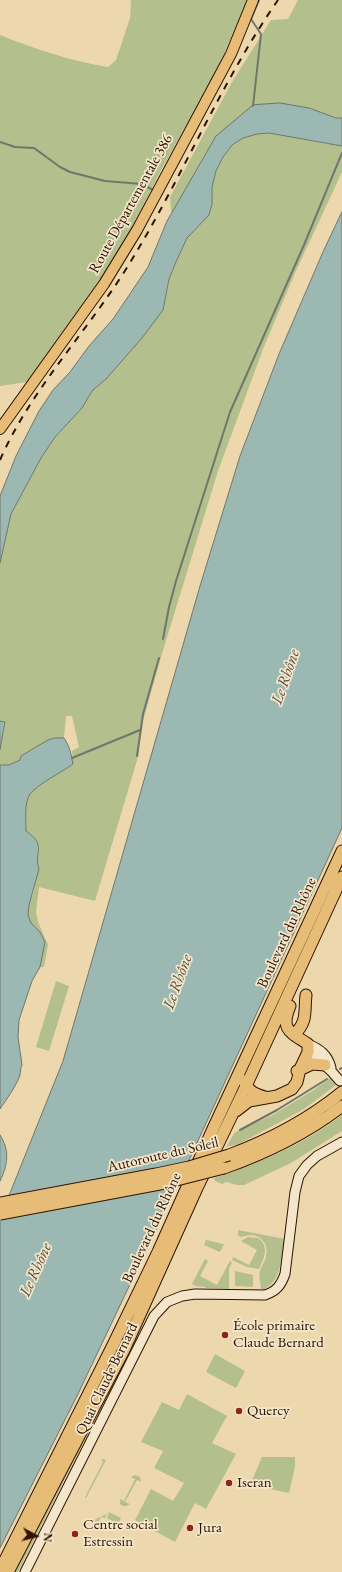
<!DOCTYPE html>
<meta charset="utf-8">
<style>
body{margin:0}
#map{position:relative;width:342px;height:1572px;overflow:hidden;background:#edd8ae;font-family:"EB Garamond",serif}
canvas{display:block}
.north{position:absolute;left:16px;top:1516px;width:40px;height:40px;-webkit-text-stroke:3px #f3e6ca;paint-order:stroke;rotate:97deg;font-size:11px;font-weight:700;line-height:16px;text-align:center;color:#2f1300}
.north::after{content:'';display:block;margin:auto;width:14px;height:18px;background:#2f1300;clip-path:polygon(50% 0,100% 100%,50% 72%,0 100%)}
</style>
<div id="map">
<canvas width="342" height="1572"></canvas>
<div class="north">N</div>
</div>
<script>
const g = document.querySelector('canvas').getContext('2d');
g.lineJoin = 'round';
function fill(path, color) {
  g.fillStyle = color;
  g.fill(path, 'evenodd');
}
function stroke(path, color, width, dash) {
  g.strokeStyle = color;
  g.lineWidth = width;
  g.lineCap = dash ? 'butt' : 'round';
  g.setLineDash(dash || []);
  g.stroke(path);
}
function drawText(font, color, halo, rows, align = 'center') {
  g.font = font + ' "EB Garamond",serif';
  g.lineWidth = 3.5;
  g.setLineDash([]);
  g.textBaseline = 'middle';
  g.strokeStyle = halo;
  g.fillStyle = color;
  for (const [text, x, y, turn = 0] of rows) {
    g.save();
    g.translate(x, y);
    g.rotate((+turn || 0) * Math.PI / 180);
    g.textAlign = isNaN(turn) ? turn : align;
    if (halo) g.strokeText(text, 0, 0);
    g.fillText(text, 0, 0);
    g.restore();
  }
}
fill(new Path2D(`
 M131,0H247L218,68L160,172L132,227L101,279L27,382L0,386V35C35,49 71,61 108,67L116,60L130,18Z
 M298,0H342V118H336L309,108L216,136L172,213L171,211L170,197L232,82L271,20L288,19Z
 M269,133L342,146V172L295,273L263,349L218,471L161,657L143,721L138,757L95,901L39,887L36,912L38,922L48,945L44,967H40L44,942L40,932L31,923L28,915L29,905L34,891L39,847L30,833L26,831C26,820 24,804 30,794C38,784 62,772 73,764L72,751L79,747L72,716H66L64,738H55L21,756L20,760L9,765H0V749L5,723L0,721V563L11,514L41,458L55,437L82,408L92,391L106,379L142,338L165,301L169,279L187,238L209,215L212,204V187L216,171L223,157L232,145L243,138L257,134Z
 M56,981L69,986L49,1051L36,1047Z
 M330,1078L336,1085L304,1109L239,1144L226,1147L235,1132L271,1116L312,1091Z
 M342,1115V1131L291,1163L244,1185H237L226,1182L222,1184L215,1181L214,1178C260,1163 304,1144 342,1115Z
 M238,1230L285,1239C281,1257 282,1284 261,1290C261,1284 258,1276 260,1271C261,1266 265,1262 266,1257C270,1240 256,1231 242,1237L238,1236Z
 M248,1237L258,1238C270,1246 264,1259 259,1269L247,1267L232,1260L233,1257L249,1265L257,1250L241,1241Z
 M206,1240L224,1244L220,1252L204,1245Z
 M205,1259L208,1261L200,1276L217,1285L230,1261L232,1262L229,1269V1289L206,1288L205,1287L196,1286L192,1284Z
 M235,1271L253,1275V1287L235,1286Z
 M215,1354L245,1371L236,1388L206,1372Z
 M109,1387L111,1388L31,1546L18,1572H15Z
 M187,1394L227,1416L212,1443L236,1454L206,1509L195,1503L175,1542L135,1520L151,1489L173,1501L184,1483L154,1468L163,1451L141,1442L162,1402L179,1410Z
 M262,1457H295V1467L289,1493L250,1485Z
 M103,1459L106,1460L86,1498L85,1497L103,1462L101,1460Z
 M135,1475L140,1477L141,1482L137,1480L125,1502L130,1504C126,1507 123,1507 120,1504V1499L124,1501L135,1479L131,1477Z
 M109,1512L121,1518L117,1526L115,1525L116,1523L107,1518Z
 M107,1514L105,1518L101,1517L96,1526L98,1527L96,1530L91,1527L96,1519Z`), '#b4bf8e');
const water = new Path2D(`
 M280,103L309,108L336,118H342V146L269,133L257,134L243,138L232,145L223,157L216,171L212,187V204L209,215L187,238L176,262L169,279L163,310L142,338L106,379L92,391L82,408L55,437L41,458L11,514L0,563V496L16,456L39,411L53,390L70,372L89,346L113,319L148,267L167,221L216,136L253,105Z
 M342,212V828L190,1158L77,1396L0,1548V1218L63,1061L200,586L240,456L279,354L323,252Z
 M0,721L5,722L0,749Z
 M55,738H64C70,747 71,754 73,764C62,772 38,784 30,794C24,803 26,820 26,831C48,846 33,852 39,869L29,905L28,915L31,923L40,932L45,942L40,967L32,981L19,1020L18,1037L22,1065C20,1069 21,1071 20,1075C17,1085 6,1100 0,1109V765H9L20,760L21,756L48,740Z
 M0,1135C10,1150 8,1165 0,1181Z`);
fill(water, '#9bb8b3');
stroke(water, '#70766b', 1);
stroke(new Path2D(`
 M253,106L261,34L251,19L259,0
 M0,142L15,147L34,148L60,167L70,172L105,181L142,184L153,190
 M163,639L169,607L176,581L230,412L304,245L342,153
 M137,756L143,714L159,658
 M72,758L140,730
 M340,1069L342,1068
 M240,1130L277,1110L327,1079`), '#70766b', 2);
const secondary = new Path2D(`
 M308,1044L314,1055L332,1072L340,1081
 M308,1044C320,1049 328,1055 331,1068
 M25,1572L154,1316L167,1302L182,1296L195,1294L265,1295C277,1291 281,1285 285,1274L295,1192L299,1176L307,1165L317,1156L342,1142`);
const primary = new Path2D(`
 M0,429L104,284L137,230L231,54L253,0`);
const highway = new Path2D(`
 M294,1035C308,1021 304,1013 306,995
 M297,1071L312,1064L325,1065
 M244,1081C249,1092 255,1094 265,1097
 M236,1111L249,1101L277,1096L292,1089L297,1082L300,1069L308,1052V1044C290,1032 280,1030 290,1006
 M229,1155C269,1140 309,1119 342,1092
 M224,1168C266,1153 306,1134 342,1106
 M0,1570L113,1345L158,1252L212,1131L342,851
 M8,1572L124,1350L197,1188L246,1086L342,877`);
stroke(secondary, '#2f1300', 11);
stroke(primary, '#2f1300', 12);
stroke(highway, '#2f1300', 13);
stroke(secondary, '#f3e6ca', 9);
stroke(primary, '#e6bc77', 10);
stroke(highway, '#e6bc77', 11);
stroke(new Path2D(`
 M0,460C32,387 90,329 131,261C183,176 221,82 278,0`), '#2f1300', 2, [7, 7]);
const highwayBridge = new Path2D(`
 M0,1203L156,1174L189,1167L229,1155
 M0,1214L165,1183L224,1168`);
stroke(highwayBridge, '#2f1300', 13, []);
stroke(highwayBridge, '#e6bc77', 11);
for (const [x, y, r, color] of [
 [225,1335,4,"#8f2418"],
 [239,1411,4,"#8f2418"],
 [229,1483,4,"#8f2418"],
 [190,1528,4,"#8f2418"],
 [75,1534,4,"#8f2418"]
]) {
  const dot = new Path2D();
  dot.arc(x, y, r, 0, 2 * Math.PI);
  g.fillStyle = color;
  g.fill(dot);
  stroke(dot, '#f3e6ca', 1.5);
}
drawText('15px', '#2f1300', '#f3e6ca', [
 ["Route Départementale 386",131,204,-61],
 ["Boulevard du Rhône",287,933,-65],
 ["Autoroute du Soleil",163,1155,-13],
 ["Boulevard du Rhône",152,1228,-65],
 ["Quai Claude Bernard",107,1379,-64]
]);
drawText('15px', '#2f1300', '#f3e6ca', [
 ["École primaire",233,1326],
 ["Claude Bernard",233,1343],
 ["Quercy",247,1411],
 ["Iseran",237,1483],
 ["Centre social",83,1525],
 ["Estressin",83,1542],
 ["Jura",198,1528]
], 'left');
drawText('italic 16px', '#554d3f', '#f3e6ca', [
 ["Le Rhône",286,677,-71],
 ["Le Rhône",178,982,-70],
 ["Le Rhône",36,1270,-66]
]);
</script>
